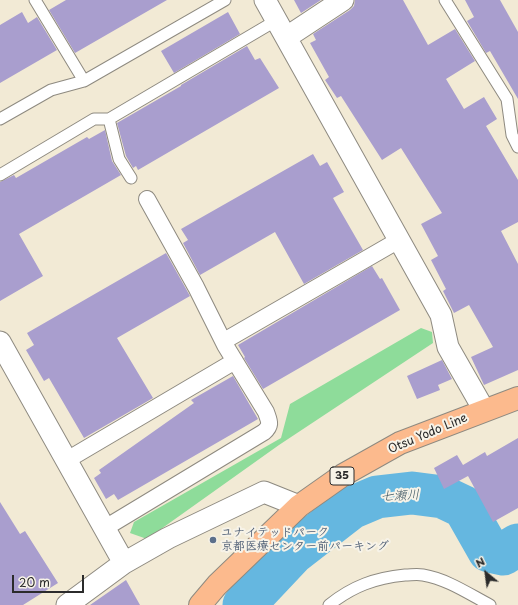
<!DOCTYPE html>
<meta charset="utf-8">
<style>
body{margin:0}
#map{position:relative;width:518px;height:605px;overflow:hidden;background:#f2ead5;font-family:"Playpen Sans",sans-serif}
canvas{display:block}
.north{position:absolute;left:466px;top:553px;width:40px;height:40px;-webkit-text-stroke:3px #f7f3e8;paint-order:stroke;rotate:331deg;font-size:11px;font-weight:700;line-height:16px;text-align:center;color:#2b2b2b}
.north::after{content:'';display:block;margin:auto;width:14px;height:18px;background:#2b2b2b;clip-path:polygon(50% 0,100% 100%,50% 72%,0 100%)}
.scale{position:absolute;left:12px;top:575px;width:72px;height:18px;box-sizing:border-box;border:2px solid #2b2b2b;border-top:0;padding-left:5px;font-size:12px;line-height:14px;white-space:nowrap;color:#2b2b2b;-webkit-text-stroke:3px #f7f3e8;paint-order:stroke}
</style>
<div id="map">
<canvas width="518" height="605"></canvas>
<div class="north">N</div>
<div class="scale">20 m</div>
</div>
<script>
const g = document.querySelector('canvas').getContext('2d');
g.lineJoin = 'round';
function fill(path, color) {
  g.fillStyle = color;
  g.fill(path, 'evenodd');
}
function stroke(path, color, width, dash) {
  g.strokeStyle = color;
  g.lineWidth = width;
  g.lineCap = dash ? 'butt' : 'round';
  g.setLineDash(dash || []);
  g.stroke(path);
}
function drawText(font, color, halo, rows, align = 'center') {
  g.font = font + ' "Playpen Sans","Klee One",sans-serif';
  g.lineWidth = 4;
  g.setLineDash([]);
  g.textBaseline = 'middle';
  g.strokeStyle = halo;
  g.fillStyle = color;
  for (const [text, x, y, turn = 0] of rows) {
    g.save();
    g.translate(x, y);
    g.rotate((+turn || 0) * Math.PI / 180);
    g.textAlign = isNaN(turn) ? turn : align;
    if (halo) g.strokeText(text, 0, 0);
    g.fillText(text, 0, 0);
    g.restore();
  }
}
fill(new Path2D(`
 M421,328L432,332L433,343L279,445L147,539L130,533L134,522L281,438L290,404Z`), '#8edc9a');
stroke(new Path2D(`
 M244,605L293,553L351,508L377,497L412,493L443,497L464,507L489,551L503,554L518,545`), '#65b7e0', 43);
fill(new Path2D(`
 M66,0H167L75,53L49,10Z
 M294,0H321L301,13Z
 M355,0H403L428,45L455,29L475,61L446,79L464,109L484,97L497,119L486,126L518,180V222L501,231L518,264V370L484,385L471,357L493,347L469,305L454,313L443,291L446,289L431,260L438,256L421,224L442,213L401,148L382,160L341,96L337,98L325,80L329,77L310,43L316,40L313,34L350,10L354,6Z
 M465,0H500L518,32V99L490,51L486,53L467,21L474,17Z
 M22,12L28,23L37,17L57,50L0,83V25Z
 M228,12L240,34L174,73L161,51Z
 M247,46L255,60L260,58L279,88L138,170L136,166L133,168L126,156L117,123L181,86V85Z
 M105,130L112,161L121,175L19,234L43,276L0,301V182L14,175L16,178L87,137L89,139Z
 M313,154L320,166L327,162L344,192L333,198L363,250L304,284L275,232L200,275L183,243L188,240L181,229Z
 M166,253L190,296L117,338L153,398L84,438L49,378L44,381L26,350L34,345L27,333Z
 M372,266L380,279L382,278L400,310L263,389L244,358L245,357L238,345Z
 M442,360L452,379L438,385L440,390L417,399L407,376Z
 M233,376L258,419L118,500L114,494L106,499L94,478L101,473L99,470L194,403L191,400Z
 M518,438V508L493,522L468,476L444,489L434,468L457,455L463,465L485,452L487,456Z
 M0,502L20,534L25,531L58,583L23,605H0Z
 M126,580L140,605H90Z`), '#a99ece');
const service = new Path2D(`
 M445,0L507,99L512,135L518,147
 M84,81L225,0
 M0,119L51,90L84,81L35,0
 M109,119L119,159L131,178
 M0,175L94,119H109L277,20
 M329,605C353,586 375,578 405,575C411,575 417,574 423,575C447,579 469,594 490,605`);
const pedestrian = new Path2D(`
 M224,341L399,240
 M67,460L235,361
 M105,528L264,432C272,425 269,421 266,412L225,345L196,287L147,199`);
const minor = new Path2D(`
 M265,0L441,315L448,347L484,410
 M287,37L343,0
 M0,342L124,563
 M67,605L124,563L168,538L264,492L299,506`);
const primary = new Path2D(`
 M200,605L217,585L299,506L343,475L400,443L518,398`);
stroke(service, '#8e8a80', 13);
stroke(pedestrian, '#8e8a80', 18);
stroke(minor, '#8e8a80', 23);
stroke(primary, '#8e8a80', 24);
stroke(service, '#fff', 11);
stroke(pedestrian, '#fff', 16);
stroke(minor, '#fff', 21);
stroke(primary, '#fcba8d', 22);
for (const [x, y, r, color] of [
 [213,540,4,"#5c6f8a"]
]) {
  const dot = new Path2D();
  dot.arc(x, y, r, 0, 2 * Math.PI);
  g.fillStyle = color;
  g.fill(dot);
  stroke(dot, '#f7f3e8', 1.5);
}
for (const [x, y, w] of [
 [342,476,24]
]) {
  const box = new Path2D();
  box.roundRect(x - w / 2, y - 9, w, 18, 3);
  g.fillStyle = '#f7f3e8';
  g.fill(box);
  stroke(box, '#2b2b2b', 1);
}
drawText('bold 11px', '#2b2b2b', null, [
 ["35",342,476]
]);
drawText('12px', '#2b2b2b', '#f7f3e8', [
 ["Otsu Yodo Line",428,434,-23]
]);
drawText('bold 12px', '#4e5e75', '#f7f3e8', [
 ["ユナイテッドパーク",221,533],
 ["京都医療センター前パーキング",221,547]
], 'left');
drawText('italic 13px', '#3c5561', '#f7f3e8', [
 ["七瀬川",400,496,-3]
]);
</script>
